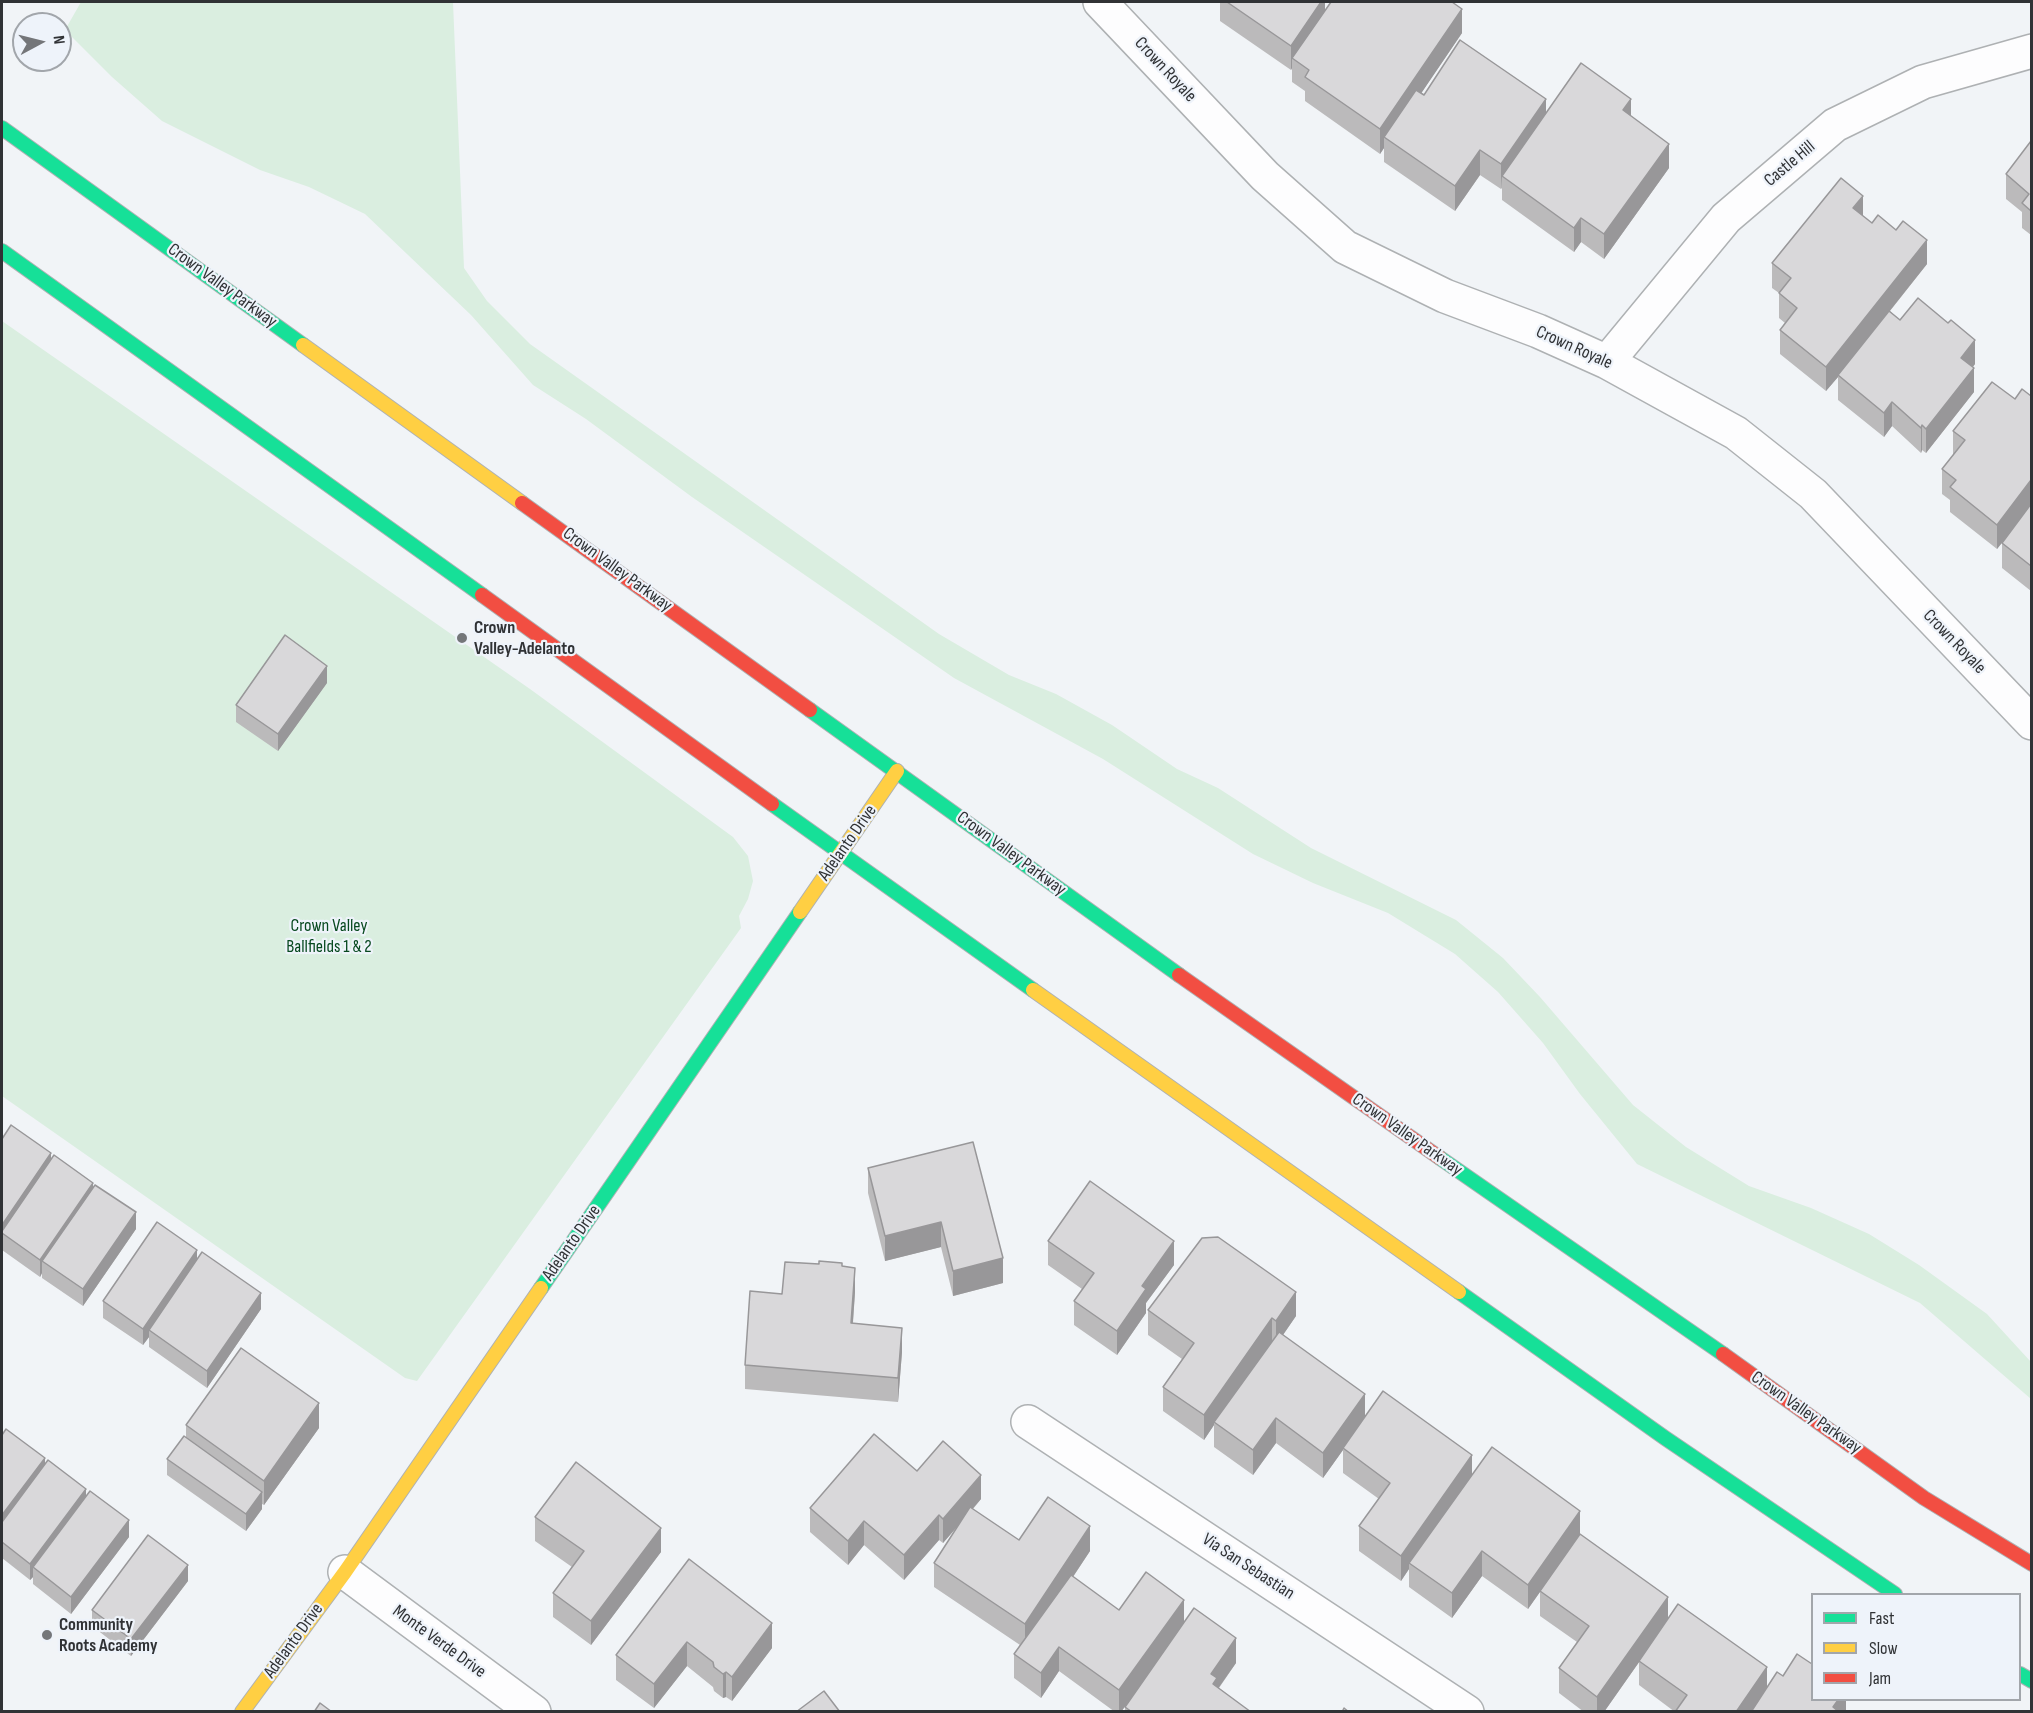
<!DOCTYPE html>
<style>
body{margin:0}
#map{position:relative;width:2033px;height:1713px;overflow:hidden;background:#f1f4f7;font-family:"Sofia Sans Condensed",sans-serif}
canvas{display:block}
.frame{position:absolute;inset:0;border:3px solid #303235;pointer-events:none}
.legend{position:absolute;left:1811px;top:1593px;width:210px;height:108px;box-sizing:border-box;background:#eef3fa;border:2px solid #a2a6ab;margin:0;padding:8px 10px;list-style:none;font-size:18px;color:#303235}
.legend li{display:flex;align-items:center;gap:12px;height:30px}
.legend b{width:30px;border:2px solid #a2a6ab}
.north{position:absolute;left:12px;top:12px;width:60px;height:60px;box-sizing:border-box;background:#eef3fa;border:2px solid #a2a6ab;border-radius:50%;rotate:83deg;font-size:16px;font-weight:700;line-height:24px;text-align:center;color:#303235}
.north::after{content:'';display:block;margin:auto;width:21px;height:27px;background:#747679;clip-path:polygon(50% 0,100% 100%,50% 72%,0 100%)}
</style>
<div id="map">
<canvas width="2033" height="1713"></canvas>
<div class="frame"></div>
<ul class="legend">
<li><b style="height:8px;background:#16e098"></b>Fast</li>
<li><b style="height:8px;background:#ffcf43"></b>Slow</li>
<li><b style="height:8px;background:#f24e42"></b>Jam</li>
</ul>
<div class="north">N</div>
</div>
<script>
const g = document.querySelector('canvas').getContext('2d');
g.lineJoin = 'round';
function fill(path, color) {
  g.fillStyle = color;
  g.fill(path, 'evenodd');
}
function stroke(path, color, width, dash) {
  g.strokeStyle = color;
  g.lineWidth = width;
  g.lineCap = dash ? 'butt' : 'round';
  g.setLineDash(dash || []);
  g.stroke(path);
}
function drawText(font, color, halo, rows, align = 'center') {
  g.font = font + ' "Sofia Sans Condensed",sans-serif';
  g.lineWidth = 4.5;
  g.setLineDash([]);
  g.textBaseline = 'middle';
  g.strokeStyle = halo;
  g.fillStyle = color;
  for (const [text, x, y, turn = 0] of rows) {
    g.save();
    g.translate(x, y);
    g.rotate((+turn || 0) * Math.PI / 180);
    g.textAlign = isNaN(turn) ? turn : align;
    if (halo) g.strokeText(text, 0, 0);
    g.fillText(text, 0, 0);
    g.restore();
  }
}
fill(new Path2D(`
 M81,2H453L464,268L487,301L530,344L939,634L1009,675L1056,694L1112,725L1177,769L1218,788L1311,848L1456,920L1503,958L1540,997L1633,1105L1686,1147L1749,1186L1811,1208L1869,1234L1919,1265L1987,1314L2031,1362V1399L1920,1303L1637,1164L1580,1094L1543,1043L1498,992L1455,954L1388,913L1313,883L1253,854L1103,759L954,678L692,497L586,419L533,385L471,315L365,214L309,187L260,170L162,121L112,77L65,30Z
 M2,321L530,689L733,837L748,856L753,881L748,899L739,916L741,928L417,1381L405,1378L2,1096Z`), '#daeee0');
const street = new Path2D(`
 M1100,2L1265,176L1345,247L1445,296L1538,331L1607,362L1736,433L1813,494L2032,723
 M1607,362L1726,218L1835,125L1923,82L2032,51
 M1028,1422L1467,1712
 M345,1572L534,1712`);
const fast = new Path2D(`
 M2,128L303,345
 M2,251L482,595
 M810,710L1179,975
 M772,804L1033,990
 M1440,1158L1723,1354
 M541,1288L800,912
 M1459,1292L1665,1438L1895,1594
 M2020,1674L2032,1681`);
const slow = new Path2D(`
 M303,345L522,503
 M800,912L897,771
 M1033,990L1459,1292
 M242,1712L345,1572L541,1288`);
const jam = new Path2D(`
 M522,503L810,710
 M482,595L772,804
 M1179,975L1440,1158
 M1723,1354L1924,1498L2032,1564`);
stroke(street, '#aeb1b3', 36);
stroke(fast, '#aeb1b3', 16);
stroke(slow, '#aeb1b3', 16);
stroke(jam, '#aeb1b3', 16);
stroke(street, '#fdfdfe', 33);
stroke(fast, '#16e098', 14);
stroke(slow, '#ffcf43', 14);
stroke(jam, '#f24e42', 14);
fill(new Path2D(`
 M1220,2H1325V11L1462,33L1421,93L1424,95L1546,113L1631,116L1669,168L1604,259L1581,242L1574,252L1502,200V188L1501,189L1480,175L1455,211L1384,162V148L1380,154L1305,101V91L1292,82V68L1291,70L1220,21Z
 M2031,141V235L2022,228V212L2006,199V174Z
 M1863,217L1927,264L1890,311L1900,320L1975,364L1973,367L1974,392L1926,453L1922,450L1921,453L1892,426L1884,437L1838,400V377L1826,391L1780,354V330L1785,323L1779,318V293L1772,288V263Z
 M2031,396V591L2002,568V543L1997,549L1950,512V500L1942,494V469L1953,455V431L2015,399Z
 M327,683L278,751L236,722V705Z
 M2,1139L51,1159L93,1188L136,1229L83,1306L42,1278V1273L40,1277L2,1250Z
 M973,1142L1003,1283L953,1296L941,1247L885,1261L868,1193V1168Z
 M1048,1241L1174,1265L1146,1303V1313L1117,1355L1074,1325V1301L1082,1289L1048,1265Z
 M197,1260L261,1309L207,1388L149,1347V1337L143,1345L103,1318V1301Z
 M842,1266L855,1292L853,1323L902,1352L898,1402L745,1389V1365L782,1294Z
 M1148,1310L1296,1316L1283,1335L1365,1416L1580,1534L1668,1619L1767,1687L1783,1676L1846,1700V1711L1675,1712L1639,1685V1662L1604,1712H1584L1559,1693V1668L1577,1642L1540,1616V1592L1528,1609L1482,1576L1452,1618L1409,1587V1569L1401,1581L1359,1551V1526L1379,1499L1343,1473V1450L1323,1478L1276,1443L1253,1475L1214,1447V1425L1204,1440L1163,1411V1387L1182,1359L1148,1335Z
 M186,1425L319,1428L264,1505L262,1504V1509L246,1531L167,1475V1459L186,1438Z
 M2,1435L45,1464L86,1497L129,1537L71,1614L33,1584V1577L30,1580L2,1558Z
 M917,1471L981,1499L973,1509L1019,1540L1090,1551L1073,1577L1119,1610L1184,1623L1236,1663L1219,1688L1251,1712H1125V1707L1126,1705L1121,1712H1115L1059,1671L1041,1698L1014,1678V1654L1020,1645L934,1587V1563L957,1527L943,1543L939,1540L904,1580L864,1545L848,1565L810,1532V1508Z
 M535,1517L661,1552L591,1645L553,1617V1593L572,1567L535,1541Z
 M689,1559L772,1648L732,1701L726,1697L723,1698L714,1691L713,1687L687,1666L654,1708L616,1680V1655Z
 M188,1581L131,1656L92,1626V1610Z`), '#bbbabb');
fill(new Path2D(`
 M1314,2H1325V21L1292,58V68L1291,70V46Z
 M1462,9V33L1389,141L1384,137V148L1380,154V129Z
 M1546,99V123L1502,176L1501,189V164Z
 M1631,99V123L1623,110Z
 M1669,144V168L1604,259V234Z
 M1480,150V175L1455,211V186Z
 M1863,196V221L1853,208Z
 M1581,218V242L1574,252V228Z
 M1927,240V264L1838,376V375V377L1826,391V367Z
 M1975,340V364L1961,382V358Z
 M1974,368V392L1926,453V429Z
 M1892,402V426L1884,437V413Z
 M1922,425V450L1921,453V428Z
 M2031,480V505L1997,549V525Z
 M327,666V683L278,751V734Z
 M51,1153V1170L2,1233V1225Z
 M93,1183V1199L42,1261V1273L40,1277V1260Z
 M136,1212V1229L83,1306V1289Z
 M941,1222V1247L885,1261V1236Z
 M1174,1241V1265L1146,1303V1313L1117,1355V1331L1142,1286Z
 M197,1250V1267L149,1330V1337L143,1345V1329Z
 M1003,1258V1283L953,1296V1271Z
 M855,1268V1292L851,1348V1323Z
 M1296,1292V1316L1276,1345V1321Z
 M261,1293V1309L207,1388V1371Z
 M1272,1318V1343L1214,1422V1425L1204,1440V1415Z
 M902,1328V1352L898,1402V1378Z
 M1365,1394V1418L1343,1448V1450L1323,1478V1453Z
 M319,1403V1428L264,1505V1481Z
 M1276,1418V1443L1253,1475V1450Z
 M1472,1455V1480L1409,1563V1569L1401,1581V1556Z
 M45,1458V1474L2,1532V1515Z
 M981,1475V1499L943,1543V1519Z
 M86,1489V1506L33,1567V1577L30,1580V1564Z
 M262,1492V1509L246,1531V1514Z
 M1580,1511V1535L1528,1609V1585Z
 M939,1515V1540L904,1580V1555Z
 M129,1520V1537L71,1614V1597Z
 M864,1521V1545L848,1565V1541Z
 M1090,1526V1551L1025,1649V1624Z
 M661,1528V1552L591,1645V1621Z
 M1482,1551V1576L1452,1618V1593Z
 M188,1565V1581L131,1656V1639Z
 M1668,1597V1621L1604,1712H1597V1697Z
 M1184,1600V1625L1121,1712H1119V1690Z
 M772,1623V1648L732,1701V1677Z
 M1236,1638V1663L1217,1690L1213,1708L1211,1674Z
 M687,1642V1666L654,1708V1684Z
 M1059,1647V1671L1041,1698V1673Z
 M1767,1667V1692L1754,1712H1736Z
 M726,1672V1697L723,1698V1674Z
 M1838,1700H1846V1712H1833V1707Z`), '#989799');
const building = new Path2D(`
 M1227,2H1321L1291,46Z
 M1331,2H1452L1462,9L1380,129L1305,77L1309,70L1292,58Z
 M1460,40L1546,99L1501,164L1480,150L1455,186L1384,137L1416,90L1424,95Z
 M1581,63L1631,99L1623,110L1669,144L1604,234L1581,218L1574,228L1502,176Z
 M2031,141V211L2022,203L2029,194L2006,174Z
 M1841,178L1863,196L1853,208L1872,223L1878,215L1896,230L1903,221L1927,240L1826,367L1780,330L1797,308L1779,293L1791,278L1772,263Z
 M1918,298L1948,323L1951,320L1975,340L1961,358L1974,368L1926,429L1922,425L1921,428L1892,402L1884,413L1838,375L1889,311L1900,320Z
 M1992,382L2015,399L2022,389L2031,396V480L1997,525L1950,487L1956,480L1942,469L1965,440L1953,431Z
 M2031,504V566L2002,543Z
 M285,635L327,666L278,734L236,705Z
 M11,1125L51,1153L2,1225V1139Z
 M973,1142L1003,1258L953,1271L941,1222L885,1236L868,1168Z
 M54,1155L93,1183L40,1260L2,1233V1231Z
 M1090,1181L1174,1241L1142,1286L1146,1289L1117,1331L1074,1301L1094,1273L1048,1241Z
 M95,1185L136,1212L83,1289L42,1261Z
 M157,1222L197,1250L143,1329L103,1301Z
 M1218,1237L1296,1292L1276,1321L1272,1318L1204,1415L1163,1387L1194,1343L1148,1310L1202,1238Z
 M202,1252L261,1293L207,1371L149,1330Z
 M819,1261L842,1263V1266L855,1268L851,1323L902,1328L898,1378L745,1365L750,1291L782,1294L785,1262L819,1264Z
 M1279,1332L1365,1394L1323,1453L1276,1418L1253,1450L1214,1422Z
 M241,1348L319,1403L264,1481L186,1425Z
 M1383,1391L1472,1455L1401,1556L1359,1526L1390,1483L1343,1448Z
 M6,1429L45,1458L2,1515V1435Z
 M874,1434L917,1471L943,1441L981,1475L943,1519L939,1515L904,1555L864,1521L848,1541L810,1508Z
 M184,1436L262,1492L246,1514L167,1459Z
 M1492,1447L1580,1511L1528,1585L1482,1551L1452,1593L1409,1563Z
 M48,1460L86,1489L30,1564L2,1542V1522Z
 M576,1462L661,1528L591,1621L553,1593L584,1551L535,1517Z
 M90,1491L129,1520L71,1597L33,1567Z
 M1048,1497L1090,1526L1025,1624L934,1563L970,1507L1019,1540Z
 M1580,1534L1668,1597L1597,1697L1559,1668L1589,1626L1540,1591Z
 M148,1535L188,1565L131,1639L92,1610Z
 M689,1559L772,1623L732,1677L726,1672L723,1674L714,1667L713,1662L687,1642L654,1684L616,1655Z
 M1146,1572L1184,1600L1119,1690L1059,1647L1041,1673L1014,1654L1071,1575L1119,1610Z
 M1678,1604L1767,1667L1736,1712H1675L1687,1695L1639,1661Z
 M1194,1608L1236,1638L1211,1674L1217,1678L1213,1684L1251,1712H1132L1125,1707Z
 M1797,1654L1812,1664V1700H1838L1833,1707L1839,1712H1751L1777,1672L1783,1676Z
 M824,1691L840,1712H796Z
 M320,1703L332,1712H314Z
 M1344,1708L1349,1712H1342Z`);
fill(building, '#d9d8da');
stroke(building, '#989799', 1.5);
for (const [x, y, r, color] of [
 [462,638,6,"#747679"],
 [47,1635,6,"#747679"]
]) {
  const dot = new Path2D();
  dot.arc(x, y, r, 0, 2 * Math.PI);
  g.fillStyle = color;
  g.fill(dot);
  stroke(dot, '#eef3fa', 2);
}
drawText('18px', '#303235', '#eef3fa', [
 ["Crown Royale",1165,70,47],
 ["Castle Hill",1790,164,-40],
 ["Crown Valley Parkway",222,286,36],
 ["Crown Royale",1574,348,24],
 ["Crown Valley Parkway",617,570,36],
 ["Crown Royale",1954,642,46],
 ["Adelanto Drive",848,843,-55],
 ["Crown Valley Parkway",1011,854,36],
 ["Crown Valley Parkway",1407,1135,35],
 ["Adelanto Drive",572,1243,-55],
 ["Crown Valley Parkway",1806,1413,35],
 ["Via San Sebastian",1248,1567,33],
 ["Adelanto Drive",294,1641,-54],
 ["Monte Verde Drive",439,1642,36]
]);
drawText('bold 18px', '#303235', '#eef3fa', [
 ["Crown",474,628],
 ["Valley-Adelanto",474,649],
 ["Community",59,1625],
 ["Roots Academy",59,1646]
], 'left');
drawText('18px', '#07491f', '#eef3fa', [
 ["Crown Valley",329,926],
 ["Ballfields 1 & 2",329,947]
]);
</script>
